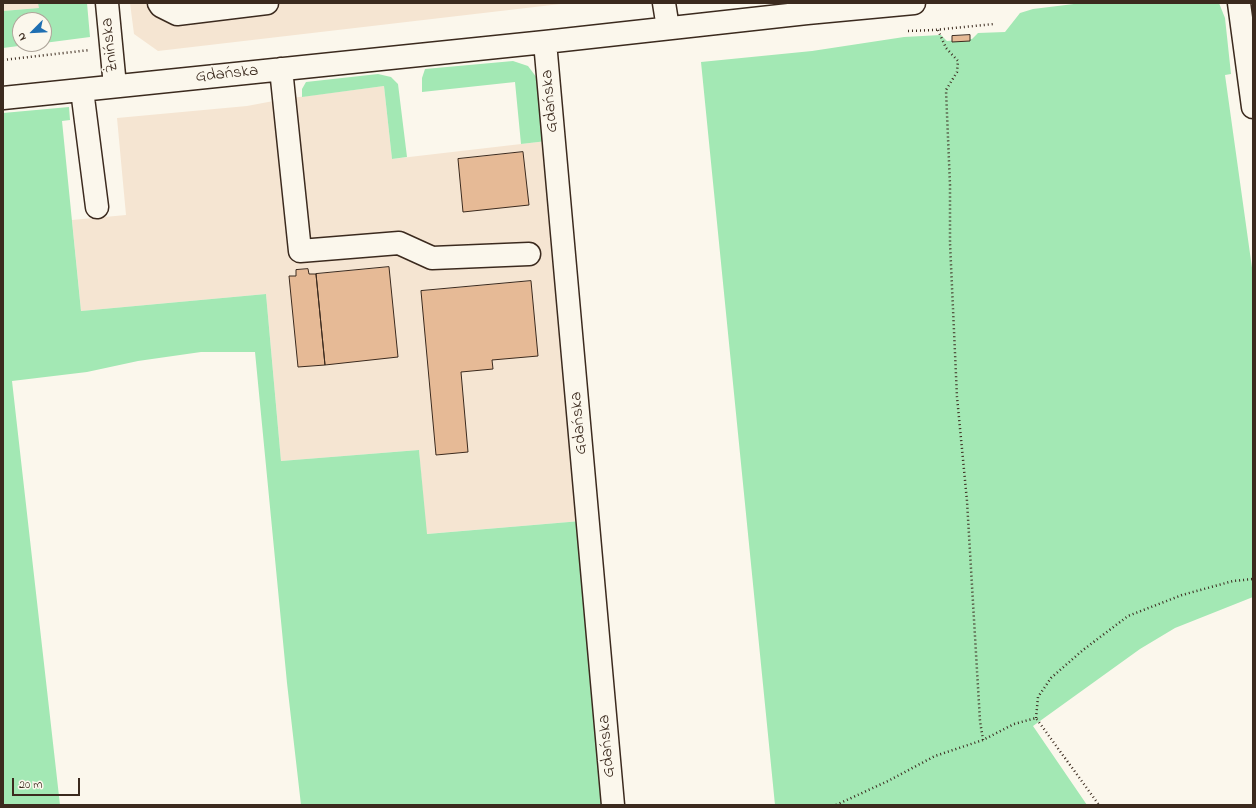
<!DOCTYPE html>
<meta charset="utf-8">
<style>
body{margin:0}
#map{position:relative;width:1256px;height:808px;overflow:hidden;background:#fbf7ec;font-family:"Indie Flower",sans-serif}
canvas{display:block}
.frame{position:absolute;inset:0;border:4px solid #3b2a1e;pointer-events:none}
.north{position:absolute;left:12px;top:12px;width:40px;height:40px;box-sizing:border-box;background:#fbf7ec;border:1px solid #aea59a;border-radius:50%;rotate:246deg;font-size:11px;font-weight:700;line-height:16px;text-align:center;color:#3b2a1e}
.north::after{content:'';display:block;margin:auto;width:14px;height:18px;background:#1f6fb2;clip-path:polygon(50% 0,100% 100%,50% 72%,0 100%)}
.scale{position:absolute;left:12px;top:778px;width:68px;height:18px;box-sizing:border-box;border:2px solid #3b2a1e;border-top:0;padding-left:5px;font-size:12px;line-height:14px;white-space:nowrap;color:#3b2a1e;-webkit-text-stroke:3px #fbf7ec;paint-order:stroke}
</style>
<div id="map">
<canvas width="1256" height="808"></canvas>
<div class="frame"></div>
<div class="north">N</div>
<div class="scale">20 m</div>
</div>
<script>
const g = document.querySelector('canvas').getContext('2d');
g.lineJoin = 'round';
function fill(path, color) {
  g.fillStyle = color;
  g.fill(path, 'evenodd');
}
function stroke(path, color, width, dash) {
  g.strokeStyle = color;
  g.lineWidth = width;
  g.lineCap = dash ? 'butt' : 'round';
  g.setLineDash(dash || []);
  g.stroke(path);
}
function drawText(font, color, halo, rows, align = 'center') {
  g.font = font + ' "Indie Flower",sans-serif';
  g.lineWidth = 3.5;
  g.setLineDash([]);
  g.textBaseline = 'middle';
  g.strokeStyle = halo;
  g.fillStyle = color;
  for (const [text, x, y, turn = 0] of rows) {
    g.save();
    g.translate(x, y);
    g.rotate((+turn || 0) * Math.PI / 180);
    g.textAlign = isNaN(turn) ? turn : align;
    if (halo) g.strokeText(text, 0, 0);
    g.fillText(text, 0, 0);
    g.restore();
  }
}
fill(new Path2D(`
 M3,3H66L39,8L3,11Z
 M130,3H569L158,51L134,34Z
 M384,86L392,159L547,141L581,521L426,534L419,450L281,461L266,294L81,311L72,220L126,215L117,118L247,106L284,99Z`), '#f5e5d2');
fill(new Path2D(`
 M38,3H87L90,37L44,43V20H20V44H34L3,48V11L39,8Z
 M1082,3H1219L1225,18L1231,74L1225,75L1253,275V597L1175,628L1140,649L1033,726L1087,805H775L701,62L812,51L904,37L941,35L947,41L972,39L978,33L1005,32L1020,13L1033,9Z
 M513,61L528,66L540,82L547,141L521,144L515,82L422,92V78L425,69Z
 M378,74L391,77L398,84L407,157L392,159L384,86L302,97V89L306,82Z
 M69,107L70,120L62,121L81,311L266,294L281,461L419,450L427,534L581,521L611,805H301L287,683L255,352H201L138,361L87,372L12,381L60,805H3V113Z`), '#a3e8b4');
const building = new Path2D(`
 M970,35V41L952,42V36Z
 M523,152L529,205L463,212L458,159Z
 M389,267L398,357L325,365L316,274Z
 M308,269L309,274H316L325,365L298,367L289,276H296V270Z
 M531,281L538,356L492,360L493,369L461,372L468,452L436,455L421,291Z`);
fill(building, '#e6ba96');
stroke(building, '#3b2a1e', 1);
const minor = new Path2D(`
 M107,3L115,86
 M159,3L161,6L177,14L267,3
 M664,3L668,28
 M1239,3L1253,107
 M545,42L613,805
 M281,69L300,251L399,243L432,258L529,254
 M82,90L97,207
 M3,98L545,42L807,13L914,3`);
stroke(minor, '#3b2a1e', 25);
stroke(new Path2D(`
 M938,30L946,48L958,61L957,72L946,90L950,185V243L957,397L967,501L980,721L983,740
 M908,31L934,30L994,24
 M3,60L90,50
 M1036,718L1038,697L1051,678L1083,650L1128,616L1182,595L1233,581L1253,579
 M836,805L888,781L935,756L983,740L1014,724L1036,718L1099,805`), '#3b2a1e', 2.5, [1, 3]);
stroke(minor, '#fbf7ec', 22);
drawText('17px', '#3b2a1e', '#fbf7ec', [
 ["Żnińska",111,45,-96],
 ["Gdańska",227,75,-6],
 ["Gdańska",551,101,-95],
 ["Gdańska",580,423,-95],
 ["Gdańska",608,746,-95]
]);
</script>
